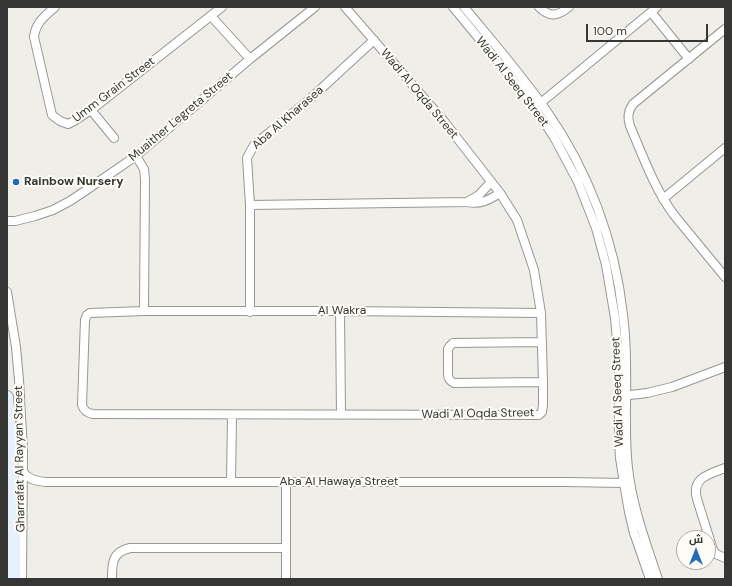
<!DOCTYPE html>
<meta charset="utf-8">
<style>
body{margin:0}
#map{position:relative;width:732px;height:586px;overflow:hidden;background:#efeee8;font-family:"DM Sans",Cairo,sans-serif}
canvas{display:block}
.frame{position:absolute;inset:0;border:8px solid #363634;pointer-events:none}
.north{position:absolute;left:676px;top:530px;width:40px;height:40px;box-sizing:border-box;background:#fdfcf6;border:1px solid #adada8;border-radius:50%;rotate:0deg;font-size:11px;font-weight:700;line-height:16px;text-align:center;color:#363634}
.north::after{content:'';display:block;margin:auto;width:14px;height:18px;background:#266abb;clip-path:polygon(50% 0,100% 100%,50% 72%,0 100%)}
.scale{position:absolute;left:586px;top:24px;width:122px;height:18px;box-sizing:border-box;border:2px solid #363634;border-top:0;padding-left:5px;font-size:12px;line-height:14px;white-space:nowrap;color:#363634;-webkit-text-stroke:3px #fdfcf6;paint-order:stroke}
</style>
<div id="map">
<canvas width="732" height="586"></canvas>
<div class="frame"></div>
<div class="north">ش</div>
<div class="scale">100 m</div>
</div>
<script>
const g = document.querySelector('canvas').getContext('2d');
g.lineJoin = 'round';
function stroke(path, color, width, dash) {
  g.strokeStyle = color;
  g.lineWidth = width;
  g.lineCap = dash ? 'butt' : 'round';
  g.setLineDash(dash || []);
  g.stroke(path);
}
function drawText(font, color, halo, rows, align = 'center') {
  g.font = font + ' "DM Sans",sans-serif';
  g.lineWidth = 4;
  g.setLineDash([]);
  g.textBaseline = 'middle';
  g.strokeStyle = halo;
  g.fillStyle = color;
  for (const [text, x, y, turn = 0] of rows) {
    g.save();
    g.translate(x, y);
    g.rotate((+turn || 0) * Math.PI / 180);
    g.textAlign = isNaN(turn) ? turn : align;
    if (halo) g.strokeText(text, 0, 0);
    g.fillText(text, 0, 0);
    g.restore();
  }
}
const minor = new Path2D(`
 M55,7C44,17 36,22 34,37L52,115L60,121L68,124L74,121L91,110L222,7
 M345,7L443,120L500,193L517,220L534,270L541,313L543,382V405L542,412L539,415H535L93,414C87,413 84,411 82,405L85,320L87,315L90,313L144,311H340L541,313
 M453,7L528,98L554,137L578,182L596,228L606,265L615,318L619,364V442L620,458L624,483L629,512L634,533L650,579
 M464,7C492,41 521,74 546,110C588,170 615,241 623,315C625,331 626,348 626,365C627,399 624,433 628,468C632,506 646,543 658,579
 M539,7C550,18 558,16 569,7
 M651,12L689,59
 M211,16L250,59
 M725,29L633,104C628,111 627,117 630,126C643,156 654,188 674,215L725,277
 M537,106L657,7
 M91,110L114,138
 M136,156L144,169L145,179L144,311
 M663,199L725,148
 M467,202L479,195L491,182
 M250,205L467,202C480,205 489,200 500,193
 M7,221H15L35,216L53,210L70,201L85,191L136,156L250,59L315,7
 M7,292L16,347L19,380L23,451L22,579
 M340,311L341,415
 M250,312V205L247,158L254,145L310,99L374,40
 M542,342L453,343L450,346L448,349V374C448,379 450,381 454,383L543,382
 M622,396L647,393L672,387L725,367
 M725,468C709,474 691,478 697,499L713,550L716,554L725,558
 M23,472C29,480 37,481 46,482H566L624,483L628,482
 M231,482L232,415
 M112,579C112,563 112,552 130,548H286
 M286,579V482`);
const secondary = new Path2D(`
 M7,397L11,444L14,522V579`);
stroke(minor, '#989792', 10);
stroke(secondary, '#989792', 14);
stroke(minor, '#fff', 8);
stroke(secondary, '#e7f1fd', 12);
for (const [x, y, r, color] of [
 [16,182,4,"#266abb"]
]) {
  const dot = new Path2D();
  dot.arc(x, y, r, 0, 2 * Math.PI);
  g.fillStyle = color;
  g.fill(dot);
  stroke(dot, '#fdfcf6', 1.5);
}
drawText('12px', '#363634', '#fdfcf6', [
 ["Wadi Al Seeq Street",512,82,52],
 ["Umm Grain Street",114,90,-37],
 ["Wadi Al Oqda Street",419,94,50],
 ["Muaither Legreta Street",181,117,-40],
 ["Aba Al Kharasea",288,118,-41],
 ["Al Wakra",342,311],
 ["Wadi Al Seeq Street",618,392,-92],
 ["Wadi Al Oqda Street",478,414,-1],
 ["Gharrafat Al Rayyan Street",20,459,-91],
 ["Aba Al Hawaya Street",339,482]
]);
drawText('bold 12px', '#363634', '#fdfcf6', [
 ["Rainbow Nursery",24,182]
], 'left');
</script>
